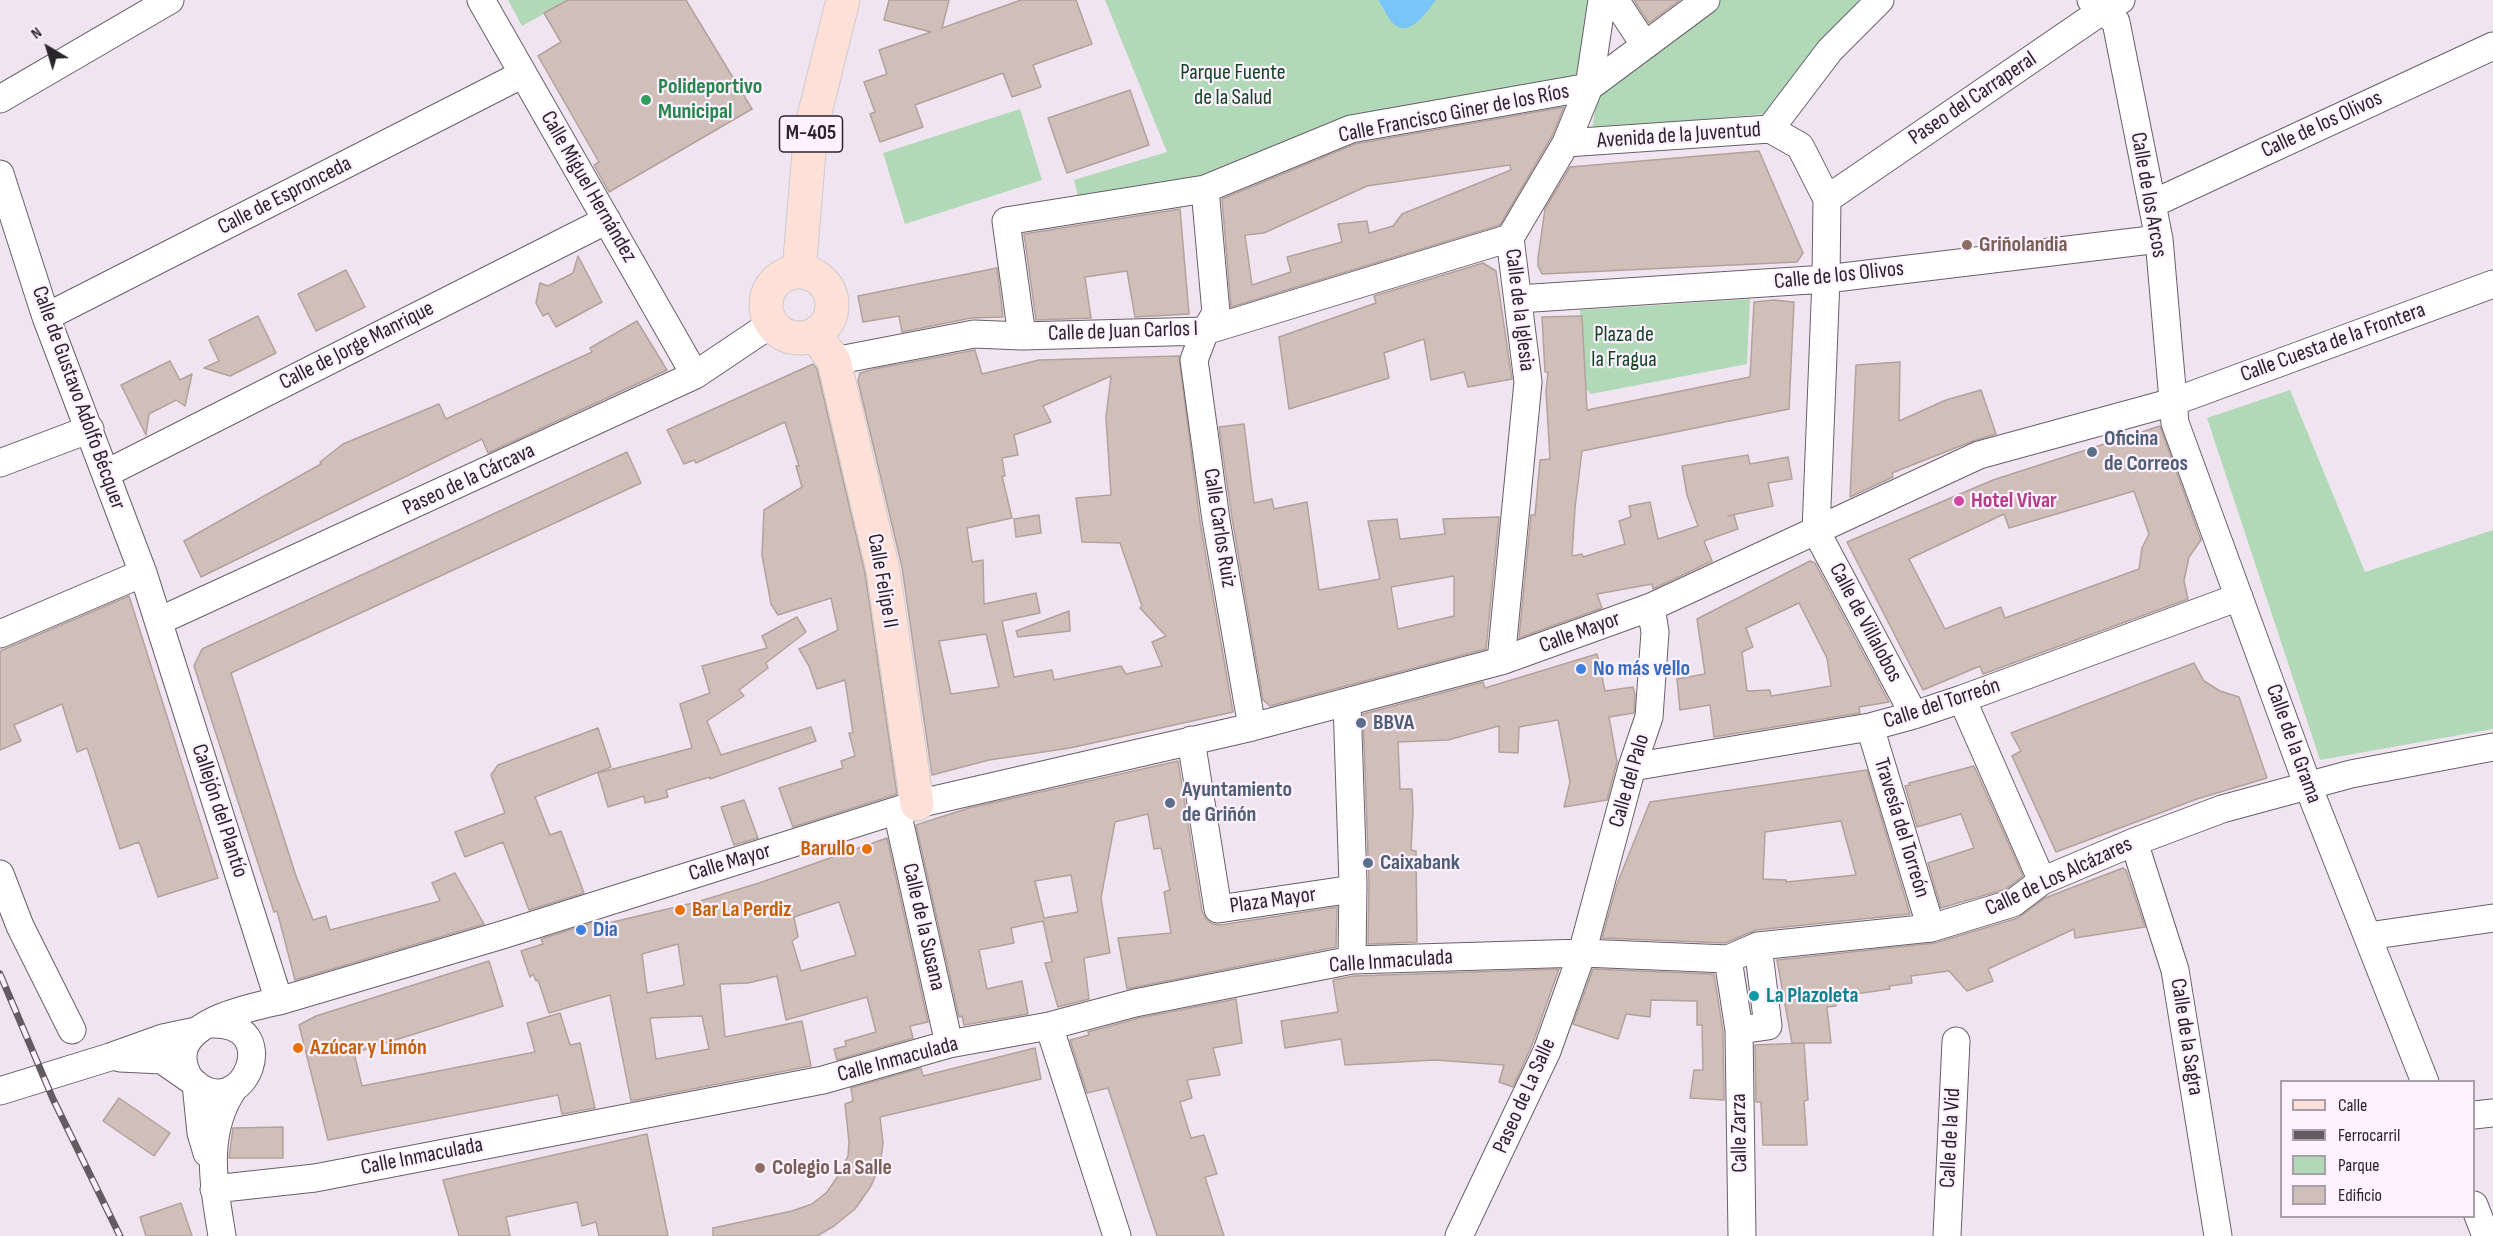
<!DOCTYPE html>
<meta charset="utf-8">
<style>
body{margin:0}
#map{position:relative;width:2493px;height:1236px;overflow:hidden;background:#f0e4f1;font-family:"Sofia Sans Condensed",sans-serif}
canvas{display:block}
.legend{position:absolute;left:2280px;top:1080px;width:195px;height:138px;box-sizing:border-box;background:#fdf1ff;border:2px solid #a99faa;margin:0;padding:8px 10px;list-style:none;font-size:18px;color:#2a252a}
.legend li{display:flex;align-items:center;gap:12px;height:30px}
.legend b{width:30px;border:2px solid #a99faa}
.north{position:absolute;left:18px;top:18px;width:60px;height:60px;-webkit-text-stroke:4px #fdf1ff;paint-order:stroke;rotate:322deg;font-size:16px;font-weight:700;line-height:24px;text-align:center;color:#2a252a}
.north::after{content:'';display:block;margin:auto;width:21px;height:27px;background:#2a252a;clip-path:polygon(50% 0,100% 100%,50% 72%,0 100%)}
</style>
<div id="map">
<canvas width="2493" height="1236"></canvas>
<ul class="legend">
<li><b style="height:8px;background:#fde0d7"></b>Calle</li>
<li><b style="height:8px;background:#625b62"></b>Ferrocarril</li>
<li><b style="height:16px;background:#b1d9b8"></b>Parque</li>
<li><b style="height:16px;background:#d0beb8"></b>Edificio</li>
</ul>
<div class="north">N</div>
</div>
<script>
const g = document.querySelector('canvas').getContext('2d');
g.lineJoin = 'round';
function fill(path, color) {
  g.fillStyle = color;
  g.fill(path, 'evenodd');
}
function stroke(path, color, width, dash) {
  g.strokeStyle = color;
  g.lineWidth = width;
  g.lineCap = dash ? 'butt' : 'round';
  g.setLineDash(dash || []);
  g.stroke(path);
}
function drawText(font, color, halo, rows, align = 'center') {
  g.font = font + ' "Sofia Sans Condensed",sans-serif';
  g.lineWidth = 4.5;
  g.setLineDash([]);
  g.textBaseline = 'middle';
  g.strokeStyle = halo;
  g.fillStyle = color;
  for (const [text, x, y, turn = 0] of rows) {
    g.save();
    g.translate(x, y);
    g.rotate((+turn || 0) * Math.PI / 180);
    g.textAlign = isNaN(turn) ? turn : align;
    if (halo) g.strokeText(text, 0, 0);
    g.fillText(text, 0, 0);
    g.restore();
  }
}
fill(new Path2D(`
 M508,0H568L522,26Z
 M1105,0H1593L1589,87L1351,129L1205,189L1081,209L1074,180L1167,152Z
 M1718,0H1859L1776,113L1592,129L1598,90Z
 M1020,109L1042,180L905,224L883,153Z
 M1750,299L1747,364L1591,394L1586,389L1580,310Z
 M2290,390L2365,572L2493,530V729L2320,760L2207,418Z`), '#b1d9b8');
fill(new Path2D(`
 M1378,0H1436C1427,11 1408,42 1391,21C1386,15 1383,6 1378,0Z`), '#7ac5f7');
const building = new Path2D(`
 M568,0H686L752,109L609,192L594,165L599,162L538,56L561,42L544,13Z
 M889,0H949L942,28L1021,0H1076L1092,44L1033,65L1041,87L1012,97L1003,73L915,105L923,127L880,142L870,114L875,112L864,82L887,74L879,50L931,32L884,20Z
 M1634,0H1680L1649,23Z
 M1130,90L1149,145L1067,173L1048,118Z
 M1564,107L1552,136L1500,225L1231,307L1222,199L1355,144ZM1510,165L1511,170L1402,214L1393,226L1369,233L1367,221L1338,224L1342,242L1287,257L1291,272L1252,285L1245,235L1264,233L1367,186Z
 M1759,151L1803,253L1797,262L1542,274L1538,266V258L1545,209L1570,167Z
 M1180,209L1189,314L1135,317L1127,271L1085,277L1091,318L1036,320L1024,234Z
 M578,256L602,302L556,327L548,313L543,316L536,303L540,283L548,286L573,273Z
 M1483,263L1496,271L1512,379L1468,387L1464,372L1431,380L1424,339L1384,353L1389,378L1289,409L1279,337L1376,303L1374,296Z
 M997,268L1003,317L971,318L902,332L899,316L863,322L858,296Z
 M346,270L365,307L316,331L298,294Z
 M1774,300L1794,302L1789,409L1582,451L1575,508L1572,556L1582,554L1583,557L1625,544L1619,521L1631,517L1629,506L1650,502L1658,539L1698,526L1687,495L1682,466L1748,455L1750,464L1788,457L1792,479L1768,483L1773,506L1728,516L1734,515L1738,529L1704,541L1712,561L1653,589L1652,584L1597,594L1602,608L1519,638L1531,515H1535L1540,460L1550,459L1546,391L1548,372H1545L1542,317L1582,316L1587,410L1750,377L1754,302Z
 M258,316L276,353L230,376L204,368L219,361L209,340Z
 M637,321L667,370L488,453L482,439L201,577L184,541L321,464L320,462L343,444L439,404L446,419L592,352L590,348Z
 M975,350L982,374L1039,360L1179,356L1200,522L1233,712L1070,748L989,760L932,775L902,567L858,381L860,373L874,369ZM1111,376L1106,417L1111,495L1076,498L1082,542L1120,543L1142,606L1140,608L1166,636L1152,642L1162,666L1126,674L1121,666L1054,680L1052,670L1014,677L1002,621L1040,613L1036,593L984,604L983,560L972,562L967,528L1012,518L1002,476H1005L1002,458L1018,455L1014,435L1051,422L1043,406ZM986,634L999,687L951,694L939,641Z
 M170,361L180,380L192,374L185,406L176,400L149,414L146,435L121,385Z
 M1900,362L1899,421L1946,400L1981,390L1996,434L1973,441L1892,473L1893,477L1850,497L1856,365Z
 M813,364L817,369L865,573L897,794L793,827L779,788L843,768L841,761L855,756L849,733H853L845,680L817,689L809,666L799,649L838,630L831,598L778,615L771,604L762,555L764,510L802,487L796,466H799L785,422L696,463L694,460L684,464L667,430Z
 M1244,424L1254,503L1272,499L1274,509L1307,502L1319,590L1380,579L1368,521L1397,519L1400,539L1445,534L1443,519L1499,517L1486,649L1270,706L1263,700L1232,518L1219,427ZM1454,576V616L1398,629L1391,587Z
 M2160,426L2201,540L2189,557L2184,581L2188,599L1983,674L1980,666L1923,690L1847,542L1993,480ZM2134,491L2149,534L2142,548L2139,569L2005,618L2001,607L1945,629L1909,559L2004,514L2009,528Z
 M627,452L641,483L231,673L296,876L313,920L326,916L330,930L440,901L432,883L455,873L484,924L295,980L277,911L274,912L194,666L202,649Z
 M1039,515L1041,533L1016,537L1014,519Z
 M1810,561L1815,563L1889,702L1859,707L1860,713L1714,737L1710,705L1680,710L1677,679L1705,674L1697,619ZM1799,603L1827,658L1831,686L1771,696L1770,690L1747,691L1742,652L1753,647L1746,628Z
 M129,596L218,878L158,897L139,842L120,849L87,748L77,752L62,704L14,725L21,741L0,750V651Z
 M1069,611L1070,631L1018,637L1016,631Z
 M797,617L806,632L766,663L768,668L739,690L744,696L707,721L721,755L811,727L816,741L710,779V777L666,790L668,797L645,803L644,796L608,807L598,773L692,748L680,704L710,693L702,666L767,648L762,636Z
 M1597,654L1605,691L1633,687L1635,695L1634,713L1609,717L1617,762L1607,800L1564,807L1570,782L1558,720L1519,727L1518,753L1499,752V726L1448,740L1398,742L1400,789H1412L1413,811L1411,850L1416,851L1417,942L1368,944L1369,883L1363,714L1483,682L1485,688Z
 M2194,663L2204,681L2220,691L2239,697L2267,778L2197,799L2056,852L2012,756L2021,751L2011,733Z
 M598,728L611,767L535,797L550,835L561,831L584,893L529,910L503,842L465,857L455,832L505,813L491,775L498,765Z
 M1178,761L1202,911L1206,919L1213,924L1220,925L1337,907L1336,947L1127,989L1118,938L1171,933L1164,892L1170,890L1161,848L1154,849L1148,814L1115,822L1101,898L1110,953L1084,958L1089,999L1058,1007L1045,963L1052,962L1043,921L1011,928L1014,943L979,950L987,989L1022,981L1028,1014L964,1025L962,1016L959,1017L916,825L969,808ZM1071,875L1078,912L1044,918L1035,881Z
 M1974,766L2023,876L2006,889L1941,908L1928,863L1974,848L1961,814L1917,827L1905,786L1910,785L1909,783Z
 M1867,770L1910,914L1756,930L1725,943L1602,938L1617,884L1650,802ZM1841,821L1856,875L1786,882V880L1763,879L1765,832Z
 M744,800L758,838L734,845L721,807Z
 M887,838L928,1022L910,1026L913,1038L837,1060L834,1049L846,1046L845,1041L876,1032L867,997L786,1020L777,976L748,983L720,984L725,1037L802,1021L811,1066L631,1101L610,995L549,1013L538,980L536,981L533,974L530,977L521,951L543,944L541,939L595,922L596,926L697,902L759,883ZM839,902L856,955L801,971L792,941L798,937L794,917ZM678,944L684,985L647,993L642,954ZM702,1016L709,1049L656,1059L650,1018Z
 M2123,868L2126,870L2145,927L2075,938L2074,929L1988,969L1993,981L1967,991L1949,971L1911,976L1912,983L1889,986L1890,989L1835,997L1836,1006L1827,1007L1831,1043H1792L1777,960L1935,943L2018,918L2045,898Z
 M489,961L503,1006L354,1053L362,1086L535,1052L527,1023L560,1013L570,1045L580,1043L595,1108L562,1114L558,1095L328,1140L299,1025L316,1016Z
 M1559,969L1532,1045L1513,1087L1499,1082L1504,1065L1435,1060L1345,1065L1341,1039L1285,1048L1281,1021L1338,1012L1333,980L1354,976Z
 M1593,969L1714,974L1723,1031L1724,1100L1690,1098L1694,1070H1703L1702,1025H1697V1001L1651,1000L1650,1017L1626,1014L1618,1039L1573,1024Z
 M1236,999L1242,1043L1213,1048L1220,1075L1187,1080L1192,1098L1180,1102L1191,1138L1204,1135L1217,1174L1205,1177L1224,1236H1157L1108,1088L1087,1093L1070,1040L1089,1035L1088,1032L1139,1018Z
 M1804,1043L1808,1100L1804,1101L1807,1145H1763L1761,1102H1756L1755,1045Z
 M1035,1048L1041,1079L880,1117L883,1143L880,1165L871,1186L855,1209L834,1226L817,1236H713V1228L792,1211L812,1204L827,1192L838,1176L848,1156L849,1142L845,1104L853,1101L851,1088L921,1068L923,1076Z
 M119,1098L170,1133L154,1156L103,1121Z
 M283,1127V1158H229L233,1128Z
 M647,1134L668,1236H599L596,1222L582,1226L577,1202L506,1217L510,1236H459L443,1180Z
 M181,1203L192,1236H146L140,1217Z`);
fill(building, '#d0beb8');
stroke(building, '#b2a19c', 1.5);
const minor = new Path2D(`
 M481,0L695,375
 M1615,0L1644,44
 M2091,0L2116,22L2159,239L2175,423L2308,786L2425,1082
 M0,99L170,0
 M1770,129L1830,50L1880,0
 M1566,143L1770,129L1800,146L1827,199L1826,279L1816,531
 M0,174L46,317L143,573L279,1001
 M1205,189L1216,313L1205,331L1194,360L1216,520L1252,727
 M1827,199L2103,10L2121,0
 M2152,204L2493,46
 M1518,299L1826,279L2159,239
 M46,317L523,74
 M1022,336L1006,221L1205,189L1351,129L1589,87L1602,0
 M834,361L974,334L1022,336L1205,331L1510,238
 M0,463L90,429
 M107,473L607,220
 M1816,531L1914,715
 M159,621L695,375L771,324
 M0,634L143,573
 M1501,661L1528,382L1510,238L1566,143L1589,87L1706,0
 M1962,699L2042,881
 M1347,702L1353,883L1352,960
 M1870,727L1931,928
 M1191,740L1218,909L1353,889
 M1632,767L1870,727L1914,715L1962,699L2239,597
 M897,811L949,1044
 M2134,842L2175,970L2218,1236
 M0,874L20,926L72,1030
 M2368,936L2493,918
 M1728,959L1739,1030L1742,1236
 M210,1024C286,1020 244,1125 194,1083C185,1075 181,1061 184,1049C193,1019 252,1007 279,1001L502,935L917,804L1252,727L1501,661L1651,607L1979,455L2173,402L2493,284
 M1049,1026L1117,1236
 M1739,1030L1768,1026L1758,946
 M120,1058L162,1060L191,1080
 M196,1084L201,1133L207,1153
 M0,1091L110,1057L163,1038L196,1031
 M2474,1115L2493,1113
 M214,1189L315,1178L823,1080L949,1044L1049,1026L1135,1003L1352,960L1582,953L1728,959L1758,946L1931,928L2013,903L2042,881L2134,842L2222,809L2351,774L2493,747
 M2474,1205L2486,1236
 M222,1236C214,1186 203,1133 234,1088
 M1459,1236L1547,1051L1582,953L1632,767L1649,717L1655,632L1651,607
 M1947,1236L1956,1041`);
const major = new Path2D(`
 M799,271L811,129L843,0
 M766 305a33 33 0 1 1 66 0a33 33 0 1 1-66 0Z
 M815,334L834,361L883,570L917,804`);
stroke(minor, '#695f6a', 29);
stroke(major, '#cccbcc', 35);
stroke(minor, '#fff', 27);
stroke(major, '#fde0d7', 33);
const rail = new Path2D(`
 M0,974L53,1099L120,1236`);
stroke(rail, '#625b62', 7);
stroke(rail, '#fdf1ff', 4.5, [14]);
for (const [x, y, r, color] of [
 [646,100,6,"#2e9e5b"],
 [1967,245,6,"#8d6e63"],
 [2092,452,6,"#5c6f8a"],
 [1959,501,6,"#d1479c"],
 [1581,669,6,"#3f7fe0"],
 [1361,723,6,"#5c6f8a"],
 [1170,803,6,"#5c6f8a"],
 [867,849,6,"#e8710a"],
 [1368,863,6,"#5c6f8a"],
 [680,910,6,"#e8710a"],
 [581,930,6,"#3f7fe0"],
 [1754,996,6,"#0f9aa8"],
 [298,1048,6,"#e8710a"],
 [760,1168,6,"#8d6e63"]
]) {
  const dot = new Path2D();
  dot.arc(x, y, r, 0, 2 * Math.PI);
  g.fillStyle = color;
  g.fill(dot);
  stroke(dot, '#fdf1ff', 2);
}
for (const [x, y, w] of [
 [811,134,63]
]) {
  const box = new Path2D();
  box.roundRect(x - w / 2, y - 18, w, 36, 4.5);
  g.fillStyle = '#fdf1ff';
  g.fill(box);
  stroke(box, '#2a252a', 1.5);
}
drawText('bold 21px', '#2a252a', null, [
 ["M-405",811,134]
]);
drawText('22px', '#124422', '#fdf1ff', [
 ["Parque Fuente",1233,73],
 ["de la Salud",1233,98],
 ["Plaza de",1624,335],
 ["la Fragua",1624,360]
]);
drawText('bold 22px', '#27864d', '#fdf1ff', [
 ["Polideportivo",658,87],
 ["Municipal",658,112]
], 'left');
drawText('22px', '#2a252a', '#fdf1ff', [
 ["Paseo del Carraperal",1973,99,-34],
 ["Calle Francisco Giner de los Ríos",1454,114,-11],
 ["Calle de los Olivos",2322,125,-25],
 ["Avenida de la Juventud",1679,136,-4],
 ["Calle Miguel Hernández",588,187,60],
 ["Calle de los Arcos",2148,195,80],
 ["Calle de Espronceda",285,196,-27],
 ["Calle de los Olivos",1839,276,-6],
 ["Calle de la Iglesia",1519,310,83],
 ["Calle de Juan Carlos I",1123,332,-2],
 ["Calle Cuesta de la Frontera",2333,343,-20],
 ["Calle de Jorge Manrique",357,346,-27],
 ["Calle de Gustavo Adolfo Bécquer",78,398,70],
 ["Paseo de la Cárcava",469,480,-25],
 ["Calle Carlos Ruiz",1219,528,81],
 ["Calle Felipe II",882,581,80],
 ["Calle de Villalobos",1865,623,62],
 ["Calle Mayor",1580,633,-20],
 ["Calle del Torreón",1942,704,-18],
 ["Calle de la Grama",2293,744,70],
 ["Calle del Palo",1630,781,-74],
 ["Callejón del Plantío",219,811,72],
 ["Travesía del Torreón",1901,828,73],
 ["Calle Mayor",730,863,-17],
 ["Calle de Los Alcázares",2059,877,-25],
 ["Plaza Mayor",1273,901,-8],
 ["Calle de la Susana",923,927,77],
 ["Calle Inmaculada",1391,962,-4],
 ["Calle de la Sagra",2186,1037,81],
 ["Calle Inmaculada",898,1060,-15],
 ["Paseo de La Salle",1525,1096,-66],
 ["Calle Zarza",1740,1133,-91],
 ["Calle de la Vid",1951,1138,-87],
 ["Calle Inmaculada",422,1157,-11]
]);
drawText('bold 22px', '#785e54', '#fdf1ff', [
 ["Griñolandia",1979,245],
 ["Colegio La Salle",772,1168]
], 'left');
drawText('bold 22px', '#4e5e75', '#fdf1ff', [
 ["Oficina",2104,439],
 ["de Correos",2104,464],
 ["BBVA",1373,723],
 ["Ayuntamiento",1182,790],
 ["de Griñón",1182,815],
 ["Caixabank",1380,863]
], 'left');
drawText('bold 22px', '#b23c85', '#fdf1ff', [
 ["Hotel Vivar",1971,501]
], 'left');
drawText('bold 22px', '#366cbe', '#fdf1ff', [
 ["No más vello",1593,669],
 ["Dia",593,930]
], 'left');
drawText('bold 22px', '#c56008', '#fdf1ff', [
 ["Barullo",855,849,"right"],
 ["Bar La Perdiz",692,910],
 ["Azúcar y Limón",310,1048]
], 'left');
drawText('bold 22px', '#0d838f', '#fdf1ff', [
 ["La Plazoleta",1766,996]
], 'left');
</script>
